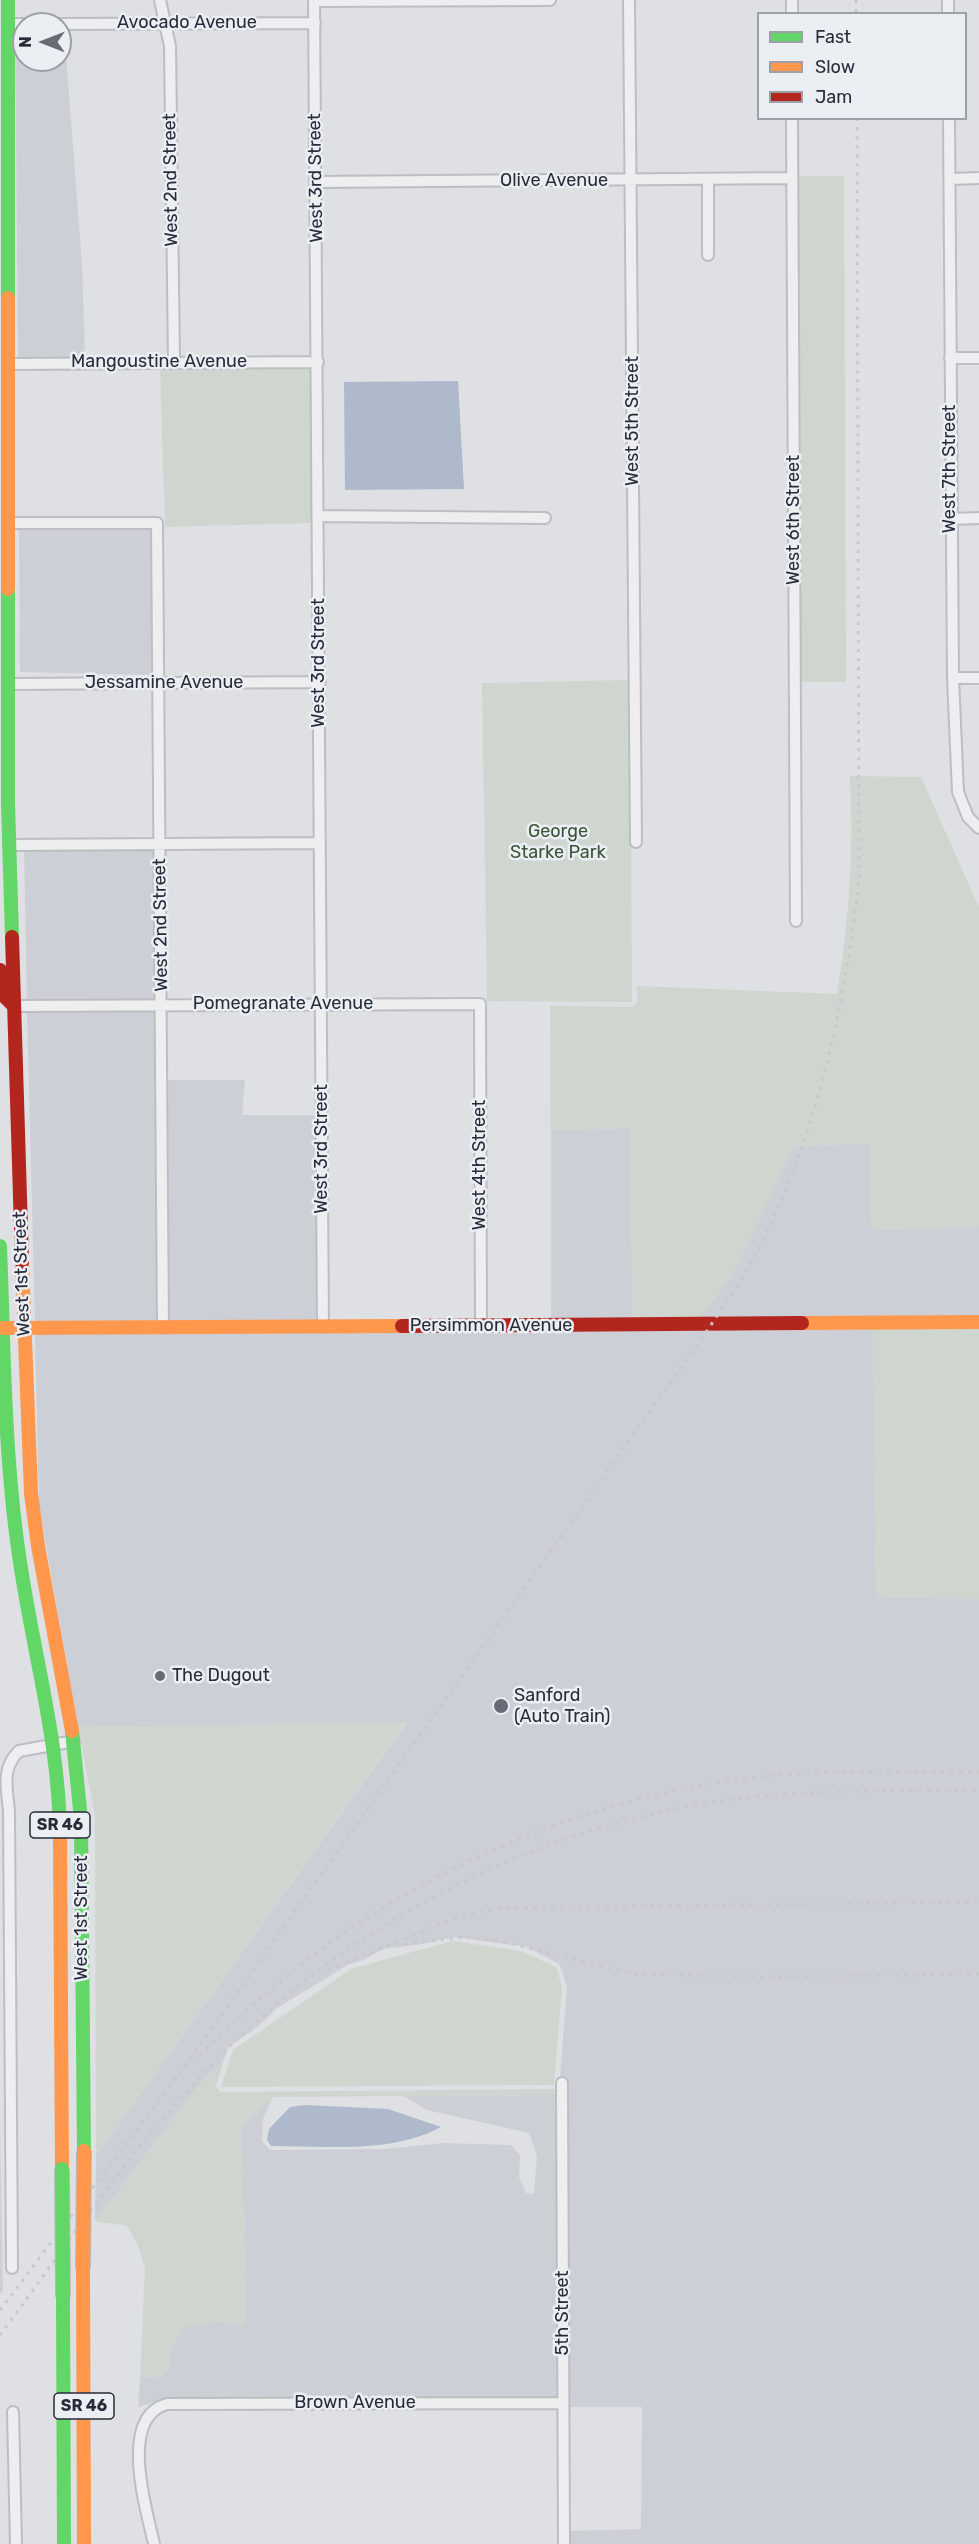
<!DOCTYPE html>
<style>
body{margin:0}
#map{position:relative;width:979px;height:2544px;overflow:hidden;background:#dee0e3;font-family:Rubik,sans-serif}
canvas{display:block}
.legend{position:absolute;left:757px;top:12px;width:210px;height:108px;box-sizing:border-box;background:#ebeef3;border:2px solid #9da0a9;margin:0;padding:8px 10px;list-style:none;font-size:18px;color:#282c3a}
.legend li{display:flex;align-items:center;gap:12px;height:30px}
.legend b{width:30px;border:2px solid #9da0a9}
.north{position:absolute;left:12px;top:12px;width:60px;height:60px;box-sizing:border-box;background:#ebeef3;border:2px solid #9da0a9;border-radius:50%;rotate:270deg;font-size:16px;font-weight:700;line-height:24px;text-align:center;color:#282c3a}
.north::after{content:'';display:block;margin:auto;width:21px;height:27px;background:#686b75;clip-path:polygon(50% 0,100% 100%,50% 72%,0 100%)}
</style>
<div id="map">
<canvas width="979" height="2544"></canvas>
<ul class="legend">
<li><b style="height:8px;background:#63d668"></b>Fast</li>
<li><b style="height:8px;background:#ff974d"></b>Slow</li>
<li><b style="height:8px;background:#b3261e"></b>Jam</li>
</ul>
<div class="north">N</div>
</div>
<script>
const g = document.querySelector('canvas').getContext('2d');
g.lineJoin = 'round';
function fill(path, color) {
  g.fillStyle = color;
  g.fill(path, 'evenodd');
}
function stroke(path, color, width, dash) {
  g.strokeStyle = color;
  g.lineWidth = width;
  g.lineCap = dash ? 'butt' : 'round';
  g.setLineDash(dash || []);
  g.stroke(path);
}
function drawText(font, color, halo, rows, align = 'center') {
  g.font = font + ' Rubik,sans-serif';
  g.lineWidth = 5;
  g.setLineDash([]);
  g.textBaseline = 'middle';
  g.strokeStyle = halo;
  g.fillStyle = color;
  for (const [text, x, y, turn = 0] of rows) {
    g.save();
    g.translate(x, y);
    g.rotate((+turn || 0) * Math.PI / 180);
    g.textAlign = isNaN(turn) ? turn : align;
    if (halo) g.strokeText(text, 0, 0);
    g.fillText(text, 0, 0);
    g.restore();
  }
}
fill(new Path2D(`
 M60,29H64L82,264L85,357L18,358L15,30H24V60H60Z
 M19,528L151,529L152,675L20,672Z
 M24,850H153L156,1000L27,1001Z
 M156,1010L157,1322L35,1323L27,1012Z
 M168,1080H245L242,1115H316L317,1322H169Z
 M630,1128L633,1320H551L552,1130Z
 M870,1143L872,1229L979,1227V1317L697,1319L730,1279L794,1146Z
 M873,1329L877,1597L979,1599V2544H570V2531L641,2529L642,2407H569L568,2078L560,2077L567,1986L559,1964L527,1947L453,1937L423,1944L384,1949L361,1961L348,1965L277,2008L258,2027L228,2047L224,2060L204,2079L95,2221L96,2156L406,1723L78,1727L39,1505L35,1334Z
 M556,2095L557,2397L167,2398L138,2407L140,2377L162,2376L171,2366L170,2351L183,2327L219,2321L242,2326L246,2316L241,2126L273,2097L263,2119L262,2141L270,2150L385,2149L443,2143L512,2145L520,2156L519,2177L526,2193L534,2194L537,2156L529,2133L427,2110L404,2096Z
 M0,2131L3,2291L0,2294Z`), '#cdcfd6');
fill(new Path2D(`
 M798,176H844L846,682H800Z
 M160,367H312V523L165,527Z
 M630,680L632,1002L487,1001L482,683Z
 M850,776L921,777L979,907V1227L872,1229L870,1143L794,1146L730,1280L697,1319L633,1320L630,1128L552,1130L551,1320L550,1006L634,1007L637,1002V986L837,994C849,922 854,849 850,776Z
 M979,1328V1599L877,1597L873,1329Z
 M406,1722L96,2156L95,1815L78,1727Z
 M452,1941L521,1951L556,1967L562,1987L554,2085L221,2087L233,2050L351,1969Z
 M224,2060L216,2086L220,2092L555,2089V2095L273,2097L241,2126L246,2316L242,2326L219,2321L183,2327L170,2351L171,2366L162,2376L140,2377L145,2268L137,2243L127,2226L95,2221L204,2079Z`), '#ced6cf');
fill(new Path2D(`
 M458,381L464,489L345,490L344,382Z
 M306,2105L388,2109L441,2127C390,2154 327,2146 271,2146L267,2140L269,2129L290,2107Z`), '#aeb9cc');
const street = new Path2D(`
 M160,0L170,46L174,361
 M314,0L323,1327
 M629,0L636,842
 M792,0V14
 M948,0V14
 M314,1L550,0
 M9,24H24
 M60,24L315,23
 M792,118L796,921
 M949,118L953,678L958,792L968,817L979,828
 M708,179V255
 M950,179L979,178
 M316,182L792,178
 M950,358H979
 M10,364L318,362
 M318,516L545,518
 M950,519L979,518
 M9,523H157L163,1328
 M953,678H979
 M9,684L320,682
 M9,845L320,843
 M14,1006L480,1004L481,1326
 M562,2083L564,2544
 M12,2268L9,1811C7,1789 1,1768 19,1751L74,1741
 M13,2412L16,2544
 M154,2544C146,2508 118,2417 167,2404L563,2403`);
stroke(street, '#bcbec1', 14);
stroke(street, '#eeeef0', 10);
stroke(new Path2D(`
 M8,0V298
 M8,589V803L12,937
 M0,1246C4,1349 4,1453 19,1555C32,1649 60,1742 60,1838
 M72,1731L81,1819L84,2151
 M63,2297L64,2544`), '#63d668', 14);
stroke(new Path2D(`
 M8,298V589
 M22,1262L31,1493L38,1546L72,1731
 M802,1323L979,1322
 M3,1328L402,1326
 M60,1838L62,2169
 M83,2269L84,2544`), '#ff974d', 14);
stroke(new Path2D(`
 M12,937L22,1262
 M0,970L4,996L14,1006
 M402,1326L802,1323`), '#b3261e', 14);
stroke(new Path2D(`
 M856,0V14
 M405,1944L463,1937L501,1941L633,1974L764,1977L979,1974
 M329,1970L457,1917L500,1908L979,1902
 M200,2055C243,2013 288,1972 338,1937C461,1852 608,1794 757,1777C831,1769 905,1772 979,1772
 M0,2310L188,2062L711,1325C722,1307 736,1290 746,1272C814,1151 843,1016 859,881L857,118
 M0,2335C65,2248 126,2155 201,2076C338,1929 529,1827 729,1800C812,1789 896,1791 979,1790`), '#c7c8cb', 3, [3, 6]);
const fastBridge = new Path2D(`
 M62,2169L63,2297`);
const slowBridge = new Path2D(`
 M83,2269L84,2151`);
stroke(fastBridge, '#bbbdc0', 16, []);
stroke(slowBridge, '#bbbdc0', 16, []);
stroke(fastBridge, '#63d668', 14);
stroke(slowBridge, '#ff974d', 14);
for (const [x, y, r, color] of [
 [160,1676,6,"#686b75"],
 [501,1706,8,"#686b75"]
]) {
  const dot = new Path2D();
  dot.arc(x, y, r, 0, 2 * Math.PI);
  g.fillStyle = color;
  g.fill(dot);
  stroke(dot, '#ebeef3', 2);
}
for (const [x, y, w] of [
 [60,1825,60],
 [84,2406,60]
]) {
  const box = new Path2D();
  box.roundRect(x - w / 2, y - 13, w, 26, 4.5);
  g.fillStyle = '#ebeef3';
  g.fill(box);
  stroke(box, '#282c3a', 1.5);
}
drawText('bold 16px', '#282c3a', null, [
 ["SR 46",60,1825],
 ["SR 46",84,2406]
]);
drawText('18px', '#282c3a', '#ebeef3', [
 ["Avocado Avenue",187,23],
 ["West 3rd Street",316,178,-91],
 ["West 2nd Street",171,180,-91],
 ["Olive Avenue",554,181],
 ["Mangoustine Avenue",159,362],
 ["West 5th Street",633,421,-90],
 ["West 7th Street",950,469,-90],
 ["West 6th Street",794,520,-90],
 ["West 3rd Street",319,663,-90],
 ["Jessamine Avenue",164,683],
 ["West 2nd Street",161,925,-91],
 ["Pomegranate Avenue",283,1004],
 ["West 3rd Street",322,1149,-90],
 ["West 4th Street",480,1165,-90],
 ["West 1st Street",22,1274,-92],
 ["Persimmon Avenue",491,1326],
 ["West 1st Street",82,1918,-90],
 ["5th Street",563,2313,-90],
 ["Brown Avenue",355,2403]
]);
drawText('18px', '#385436', '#ebeef3', [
 ["George",558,832],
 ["Starke Park",558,853]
]);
drawText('18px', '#282c3a', '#ebeef3', [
 ["The Dugout",172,1676],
 ["Sanford",514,1696],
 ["(Auto Train)",514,1717]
], 'left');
</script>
